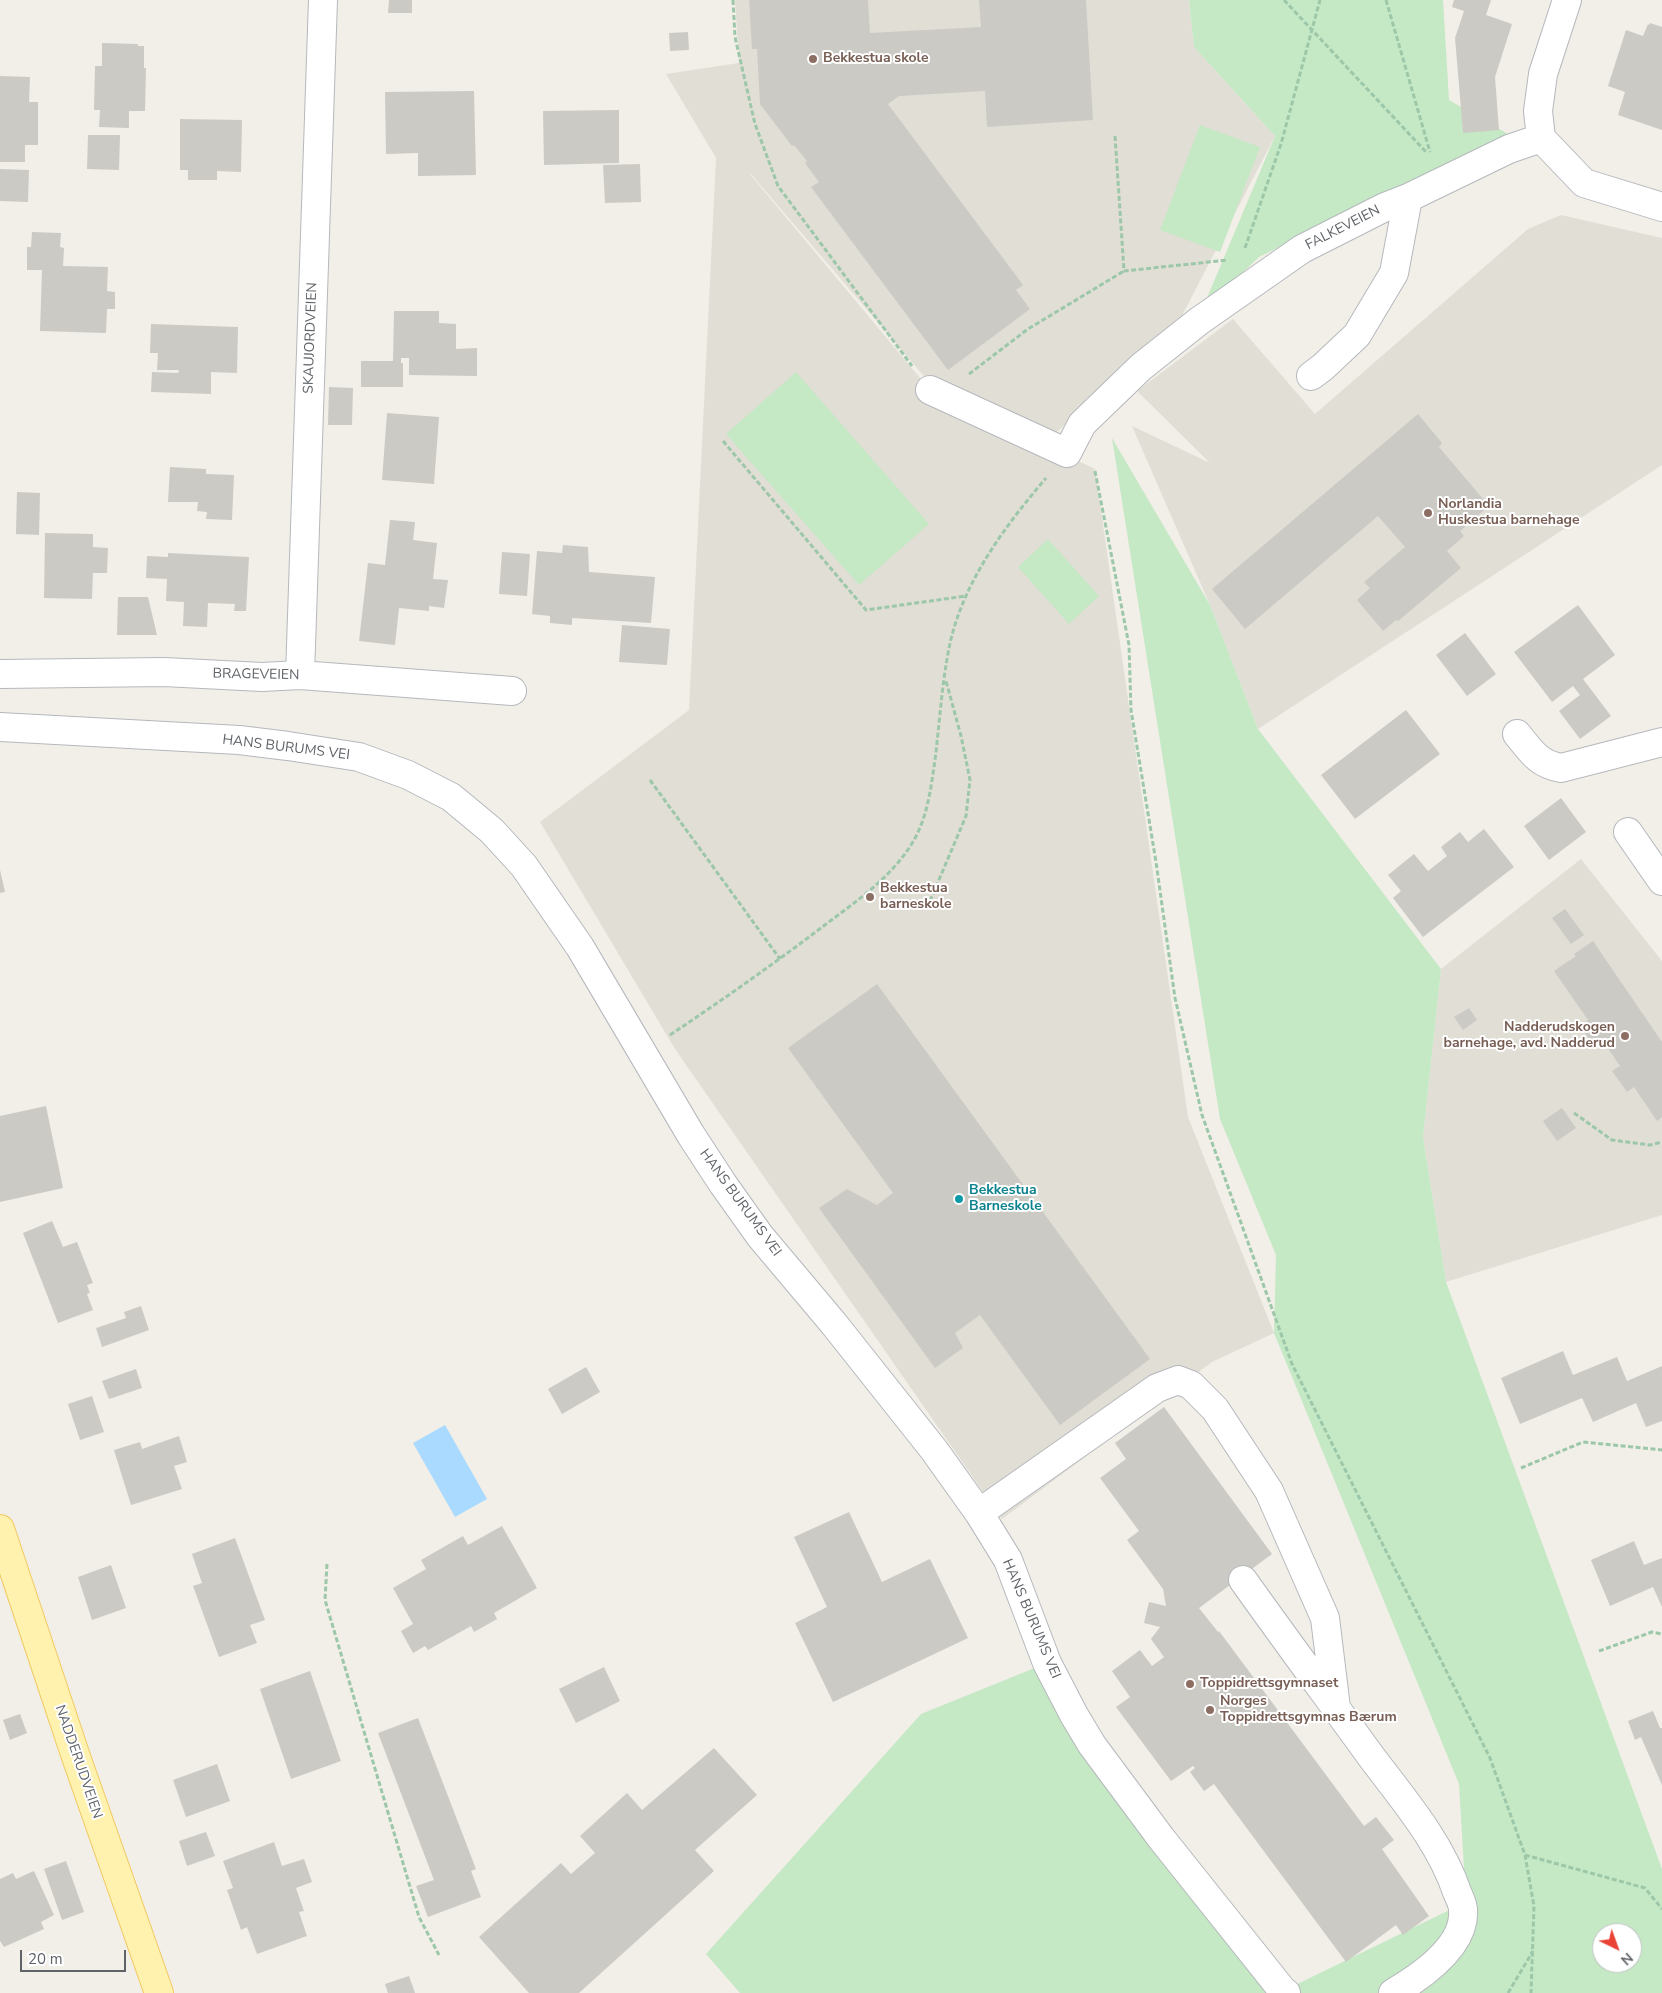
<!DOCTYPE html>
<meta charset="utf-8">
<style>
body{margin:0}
#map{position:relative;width:1662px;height:1993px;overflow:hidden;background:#f1efe8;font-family:"Nunito Sans",sans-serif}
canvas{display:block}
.north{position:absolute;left:1592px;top:1923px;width:50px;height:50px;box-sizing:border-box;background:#fff;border:1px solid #bfc1c3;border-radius:50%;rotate:138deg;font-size:14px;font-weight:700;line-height:20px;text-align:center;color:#5f6368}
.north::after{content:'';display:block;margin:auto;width:18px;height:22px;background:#ea4335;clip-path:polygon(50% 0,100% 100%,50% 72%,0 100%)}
.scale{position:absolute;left:20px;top:1950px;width:106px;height:22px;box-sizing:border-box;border:2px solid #5f6368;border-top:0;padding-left:6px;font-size:15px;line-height:18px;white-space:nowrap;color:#5f6368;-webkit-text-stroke:4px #fff;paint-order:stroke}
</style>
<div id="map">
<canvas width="1662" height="1993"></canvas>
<div class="north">N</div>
<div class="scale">20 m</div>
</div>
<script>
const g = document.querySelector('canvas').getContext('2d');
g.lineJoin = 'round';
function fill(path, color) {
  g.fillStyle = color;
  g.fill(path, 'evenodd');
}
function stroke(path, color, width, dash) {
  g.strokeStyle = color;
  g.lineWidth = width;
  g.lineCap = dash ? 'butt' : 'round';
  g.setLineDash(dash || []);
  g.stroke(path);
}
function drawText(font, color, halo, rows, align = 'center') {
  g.font = font + ' "Nunito Sans",sans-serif';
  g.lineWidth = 4;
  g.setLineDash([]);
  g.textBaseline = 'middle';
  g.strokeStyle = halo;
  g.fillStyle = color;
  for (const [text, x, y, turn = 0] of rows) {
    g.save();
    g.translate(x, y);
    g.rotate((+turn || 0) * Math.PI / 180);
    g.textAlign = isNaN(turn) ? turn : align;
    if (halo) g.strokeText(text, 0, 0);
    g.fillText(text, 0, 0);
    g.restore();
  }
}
fill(new Path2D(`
 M735,0H1189L1194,47L1275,136L1173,333L1053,435L944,397L1095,469L1188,1117L1274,1333L1212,1362L1002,1519L675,1049L540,822L689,710L716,158L666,74L739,63ZM749,173H750L940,395L930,390Z
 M1561,215L1662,238V465L1258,729L1210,605L1132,426L1210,463L1137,391L1233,319L1315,414L1528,229Z
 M1581,859L1662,961V1215L1446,1282L1423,1137L1441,969Z`), '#e1ded6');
fill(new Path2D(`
 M1189,0H1443L1449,100L1515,138L1379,198L1259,257L1240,275L1207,298L1275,136L1194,47Z
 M1200,125L1260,147L1220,252L1160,230Z
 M796,372L929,524L859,585L726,434Z
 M1112,438L1210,605L1258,729L1441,969L1423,1137L1446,1282L1662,1869V1993H740L706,1954L921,1714L1047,1663L1283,1991L1466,1902L1459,1784L1274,1333L1276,1255L1220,1119ZM1602,1933H1632V1963H1602Z
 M1048,539L1099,596L1069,624L1018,567Z`), '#c5e8c5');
fill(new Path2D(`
 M445,1425L487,1499L455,1517L413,1443Z`), '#aadaff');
fill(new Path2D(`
 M389,0H412V13H388Z
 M749,0H868L870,33L981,27L979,0H1086L1093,120L987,127L985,91L899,96L888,104L1023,285L1016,290L1030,309L948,370L811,187L819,182L805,163L807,161L794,145L792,146L760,104L757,49H752Z
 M1454,0H1491L1486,15L1512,24L1495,77L1499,130L1463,133L1455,38L1464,11L1452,7Z
 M1650,23L1662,27V130L1618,115L1625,92L1608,86L1626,30L1643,36L1648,24L1650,25Z
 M688,32L689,50L670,51L669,33Z
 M102,43L138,44V46H144V68H146L145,111H129V128L99,127L100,110H94L95,66H102Z
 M0,76L30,77L29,102H38V145H25V162H0Z
 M474,91L476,175L418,176V153L386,154L385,92Z
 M619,110V163L544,165L543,111Z
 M180,119L242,120L241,172L217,171V180H188V170H180Z
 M88,135H120L119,170L87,169Z
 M640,164L641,202L605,203L603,165Z
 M0,169L29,170L28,202L0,201Z
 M32,232L61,233L60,247L64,248L63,266L108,267L107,291L115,292V309H107L106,333L40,331L42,270H27V247H31Z
 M394,311H439V323L456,324V349L477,348V376L409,375V358H401V363H403V387H361V361H393Z
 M151,324L238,327L237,373L211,372V394L151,392L152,372L178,373L179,370H157L158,353H150Z
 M329,387L353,388L352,425H328Z
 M387,413L439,417L434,484L382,480Z
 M1418,414L1442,443L1439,447L1489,506L1460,531L1464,536L1447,551L1461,568L1398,621L1396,620L1383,631L1357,600L1370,588L1364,582L1405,547L1378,516L1245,629L1212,589Z
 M170,467L206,469V474L234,475L232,520L206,519L207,512L197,511L198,502H168Z
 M17,492L40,493L39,535L16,534Z
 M390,520L415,522L413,540L437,543L433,579L448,580L444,608L429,606V611L399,608L395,645L359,641L368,563L385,565Z
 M45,533L93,534V547L108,548L107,573H93L92,599L44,598Z
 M563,545L588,547L589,572L655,577L651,623L572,618V625L550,623V616L532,614L537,551L562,553Z
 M502,552L530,554L527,596L499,594Z
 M168,553L249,557L246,611H234L235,604L208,603L207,627L183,626L184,602L166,601L167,579L146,578L147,556L168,557Z
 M118,597H148L157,635H117Z
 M1578,605L1615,655L1583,679L1611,716L1580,739L1559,711L1580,695L1573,686L1552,702L1514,652Z
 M622,625L670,629L667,665L619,662Z
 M1465,633L1496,674L1467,696L1436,655Z
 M1406,710L1440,754L1355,819L1321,775Z
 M1561,798L1586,832L1549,860L1524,826Z
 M1484,829L1514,867L1423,937L1393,898L1401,891L1388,875L1414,854L1428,871L1447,856L1441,847L1460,832L1468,842Z
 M0,870L5,892L0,893Z
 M1565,909L1584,935L1571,944L1552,918Z
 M1593,941L1662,1042V1117L1657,1121L1634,1087L1627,1092L1612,1071L1620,1066L1603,1041L1595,1047L1580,1026L1588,1020L1554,971L1576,956L1574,954Z
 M877,984L1150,1359L1060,1425L980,1315L955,1333L963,1348L935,1368L819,1208L847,1189L877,1205L893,1193L788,1048Z
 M1469,1008L1477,1020L1463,1030L1454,1017Z
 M46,1106L63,1188L0,1202V1116Z
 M1562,1108L1576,1128L1557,1141L1543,1121Z
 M52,1221L63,1247L77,1242L93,1283L87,1285L90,1293L87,1294L93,1310L58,1323L23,1233Z
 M141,1306L149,1330L102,1347L96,1328L126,1318L124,1312Z
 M1563,1351L1573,1375L1617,1357L1627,1381L1662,1366V1421L1646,1427L1636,1403L1593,1422L1582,1398L1520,1424L1501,1378Z
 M586,1367L600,1392L562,1414L548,1389Z
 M136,1369L142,1388L109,1399L102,1381Z
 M92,1396L104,1432L80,1440L68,1404Z
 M1164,1407L1272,1554L1199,1608L1218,1632L1219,1631L1364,1826L1376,1817L1394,1840L1382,1849L1429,1916L1403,1935L1396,1925L1346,1962L1214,1784L1204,1791L1190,1772L1195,1768L1193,1766L1171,1781L1116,1707L1130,1697L1112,1671L1140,1650L1152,1666L1164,1657L1151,1639L1160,1627L1144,1623L1149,1602L1166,1606L1163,1589L1127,1540L1139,1531L1100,1478L1126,1459L1115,1443Z
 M179,1436L187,1462L174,1466L182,1489L131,1505L114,1450L140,1442L142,1449Z
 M849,1512L882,1582L930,1559L968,1638L833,1702L795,1623L827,1607L794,1537Z
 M502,1526L537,1588L494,1613L497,1619L474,1632L471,1626L428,1650L425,1646L413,1653L401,1631L413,1624L393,1588L426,1569L421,1560L463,1536L468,1545Z
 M235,1538L265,1620L250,1625L257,1643L219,1657L193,1586L202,1583L192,1554Z
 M1634,1541L1644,1565L1662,1558V1607L1653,1587L1610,1606L1591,1560Z
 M111,1565L126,1608L92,1620L78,1577Z
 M604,1667L620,1701L576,1723L559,1689Z
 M310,1671L341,1761L291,1779L260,1689Z
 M1653,1711L1660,1728H1662V1785L1641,1737L1635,1740L1628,1721Z
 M20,1714L27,1733L10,1740L3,1720Z
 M418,1718L476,1869L471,1871L481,1897L428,1917L416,1886L434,1880L378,1733Z
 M714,1748L757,1795L695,1850L714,1871L579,1993H529L479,1937L561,1863L571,1874L595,1853L580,1836L627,1793L642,1810Z
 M217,1764L230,1801L186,1817L173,1780Z
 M206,1832L215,1856L187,1866L179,1841Z
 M274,1842L282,1866L304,1859L312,1882L296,1888L304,1911L299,1912L307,1936L257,1954L247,1927L241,1930L227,1890L233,1888L223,1861Z
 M66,1861L84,1912L62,1920L44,1869Z
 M34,1871L54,1915L41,1922L44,1929L4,1947L0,1941V1879L13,1873L16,1879Z
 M409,1976L415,1993H388L385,1984Z`), '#cccac5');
const minor = new Path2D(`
 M1541,138L1538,111L1543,74L1567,0
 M1311,376L1323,367L1357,335L1394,273L1408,198
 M930,390L1067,453L1082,424L1141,367L1199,321L1302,249L1385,207L1408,198L1509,149L1541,138L1584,183L1662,207
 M0,674L164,672L262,677L300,675L512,691
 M300,675L323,0
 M0,727L239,740L288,746L359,757L408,775L451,797L492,831L524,866L580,947L691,1135L723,1184L760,1236L834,1324L934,1450L979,1513L1008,1560L1047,1663L1074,1715L1092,1745L1161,1838L1283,1991L1286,1993
 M1517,734C1531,751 1538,764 1561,768L1662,742
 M1628,832L1662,881
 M979,1513L1157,1388L1178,1380L1191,1385L1215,1409L1269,1491L1325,1618L1336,1708
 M1243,1580C1285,1639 1328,1697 1370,1755C1402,1798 1440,1841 1457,1892C1459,1897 1463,1904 1463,1910C1466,1946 1420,1977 1393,1993`);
const major = new Path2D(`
 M0,1529L75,1754L159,1993`);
stroke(minor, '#b5b8bc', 30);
stroke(major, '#f2c960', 30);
stroke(new Path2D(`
 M733,0L735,37L755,124L778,186L912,366
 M1284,0L1427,153
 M1386,0L1430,152
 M1115,136L1124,271L1228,260
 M1245,248L1281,144L1320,0
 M969,374L1028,329L1124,271
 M723,441L866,610L966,596
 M1095,471L1129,645L1131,710L1156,862L1175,998L1202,1115L1292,1364L1490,1758L1525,1855L1534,1906L1531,1993
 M650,780L780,959
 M930,901L966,816L970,780L961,736L946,681
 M670,1035C721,1001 772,965 821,928C855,902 893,877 914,840C928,815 931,787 935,760C940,720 942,678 951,639C966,578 1006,525 1046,478
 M1574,1113L1612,1140L1650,1145L1662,1142
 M1521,1468L1583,1442L1662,1450
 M327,1564L325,1600L419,1917L439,1955
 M1599,1651L1652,1632L1662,1634
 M1525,1855L1645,1888L1662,1909
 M1508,1993L1533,1951`), '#9cc7a9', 3, [5, 2.5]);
stroke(minor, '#fff', 28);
stroke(major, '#fff2af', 28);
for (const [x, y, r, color] of [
 [813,59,5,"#8d6e63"],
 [1428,513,5,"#8d6e63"],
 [870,897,5,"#8d6e63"],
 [1625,1036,5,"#8d6e63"],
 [959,1199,5,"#0f9aa8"],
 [1190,1684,5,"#8d6e63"],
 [1210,1710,5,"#8d6e63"]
]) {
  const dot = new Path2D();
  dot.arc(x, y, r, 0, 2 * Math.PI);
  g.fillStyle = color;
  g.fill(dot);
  stroke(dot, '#fff', 2);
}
drawText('bold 14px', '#785e54', '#fff', [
 ["Bekkestua skole",823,59],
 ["Norlandia",1438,505],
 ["Huskestua barnehage",1438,521],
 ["Bekkestua",880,889],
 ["barneskole",880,905],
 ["Nadderudskogen",1615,1028,"right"],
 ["barnehage, avd. Nadderud",1615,1044,"right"],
 ["Toppidrettsgymnaset",1200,1684],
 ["Norges",1220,1702],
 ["Toppidrettsgymnas Bærum",1220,1718]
], 'left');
drawText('14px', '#5f6368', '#fff', [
 ["FALKEVEIEN",1343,228,-27],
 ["SKAUJORDVEIEN",311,338,-88],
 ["BRAGEVEIEN",256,675,1],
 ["HANS BURUMS VEI",286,748,7],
 ["HANS BURUMS VEI",740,1203,54],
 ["HANS BURUMS VEI",1031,1619,67],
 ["NADDERUDVEIEN",78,1762,71]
]);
drawText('bold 14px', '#0d838f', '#fff', [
 ["Bekkestua",969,1191],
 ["Barneskole",969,1207]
], 'left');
</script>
